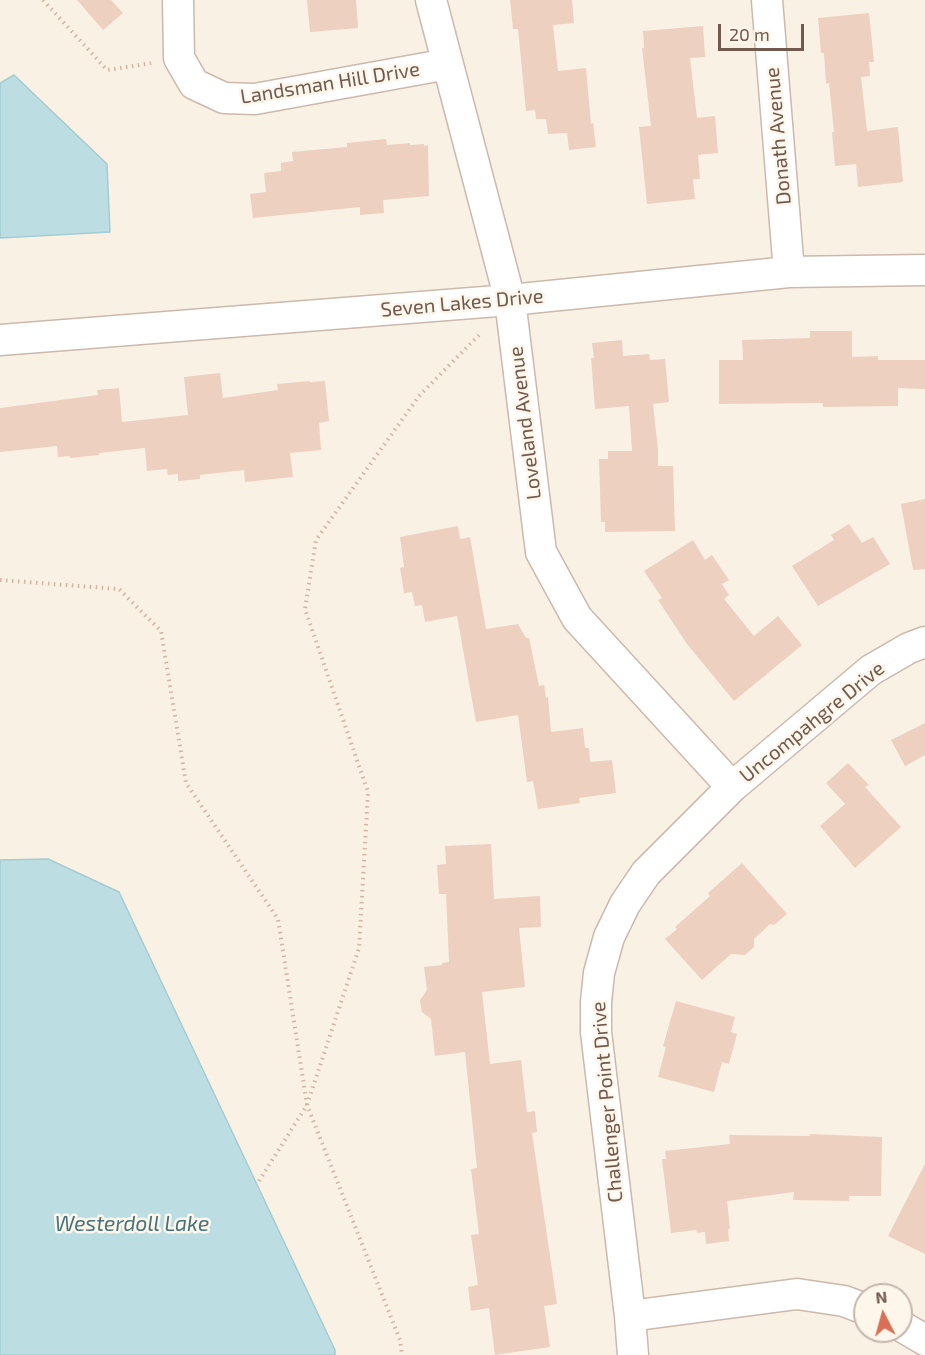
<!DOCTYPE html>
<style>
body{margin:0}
#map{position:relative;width:925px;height:1355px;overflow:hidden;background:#faf1e5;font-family:"Exo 2",sans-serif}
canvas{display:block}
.north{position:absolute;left:853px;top:1283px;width:60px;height:60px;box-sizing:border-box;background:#fdf6eb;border:2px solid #c5b7ac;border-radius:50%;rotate:354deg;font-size:16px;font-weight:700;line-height:24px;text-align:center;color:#71594d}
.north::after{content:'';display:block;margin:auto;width:21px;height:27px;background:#d96f55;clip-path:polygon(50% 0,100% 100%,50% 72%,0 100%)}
.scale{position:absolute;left:718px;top:24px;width:86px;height:27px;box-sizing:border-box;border:3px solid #71594d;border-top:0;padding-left:8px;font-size:18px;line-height:21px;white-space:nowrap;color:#71594d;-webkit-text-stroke:4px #fdf6eb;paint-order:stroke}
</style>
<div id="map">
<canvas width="925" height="1355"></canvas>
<div class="north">N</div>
<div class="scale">20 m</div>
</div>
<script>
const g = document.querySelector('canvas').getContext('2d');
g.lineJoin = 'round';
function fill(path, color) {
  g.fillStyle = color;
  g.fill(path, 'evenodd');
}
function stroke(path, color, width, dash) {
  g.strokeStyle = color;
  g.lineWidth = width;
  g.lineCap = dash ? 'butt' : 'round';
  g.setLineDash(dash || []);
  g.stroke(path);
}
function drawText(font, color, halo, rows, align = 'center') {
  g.font = font + ' "Exo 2",sans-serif';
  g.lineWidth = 5;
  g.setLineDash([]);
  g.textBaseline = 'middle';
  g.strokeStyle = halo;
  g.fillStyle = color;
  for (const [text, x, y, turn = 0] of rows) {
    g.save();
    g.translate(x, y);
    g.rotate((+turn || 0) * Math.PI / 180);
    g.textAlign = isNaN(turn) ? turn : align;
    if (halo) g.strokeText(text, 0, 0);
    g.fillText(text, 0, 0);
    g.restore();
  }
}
const water = new Path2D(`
 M14,75L107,164L110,232L0,238V83Z
 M48,859L119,892L335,1350V1355H0V860Z`);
fill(water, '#bcdde2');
stroke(water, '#a3ccd3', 1.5);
fill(new Path2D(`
 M77,0H111L123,13L103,30Z
 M307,0H356L358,28L310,32Z
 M510,0H572L574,23L553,25L558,71L586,68L591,124L593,123L596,147L569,150L567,133L548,134L546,119H536L535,110L526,111L518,29H513Z
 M869,13L874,62H869L870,76L861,77L867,131L898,127L903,182L858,187L856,164L835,166L832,132H834L829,83L826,84L824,53H821L818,18Z
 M703,26L705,57L690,58L697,118L715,116L718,153L698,155L700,179H693L695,199L647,204L639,127L651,126L642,48H644L643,31Z
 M386,139L387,145L410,143V145L424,144V146L428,145L429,196L383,200L384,213L360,215V207L253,218L250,194L266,192L264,173L281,171V163L293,161L292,152L347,147V143Z
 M810,331H852V357L878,356V360H925V389L898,388V406L823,407V403L719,404V360H743L742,340L810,338Z
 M622,340L623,356L649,354L650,360L665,359L669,402L653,404L658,450V466H673L675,531L605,532V522H601L599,459H608V451H632L629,406L595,409L591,358H594L592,343Z
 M220,373L223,398L278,390L277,384L310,381V382L325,381L329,421L319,423L321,450L290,453L293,477L245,482L244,470L200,475V479L178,481V474L168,475L167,469L147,471L145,448L99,453V455L70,458V456L58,457L57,446L0,452V408L98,395L97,390L119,388L122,422L188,415L184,377Z
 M925,499V569L913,570L901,504Z
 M849,524L862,543L873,537L890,564L818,606L792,566L834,540L831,535Z
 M458,526L460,539L470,537L486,629L518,624L526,638H529L539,686L544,685L546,698L548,697L551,732L583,728L585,748H589L590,762L612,760L616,793L579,798L580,803L538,809L533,781L527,782L518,715L476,722L457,616L425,622L422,605L415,606L412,592L404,593L400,568L404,567L400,537Z
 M693,540L705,560L712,555L729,580L722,584L729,595L724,599L754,636L778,616L802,645L734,701L687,644L658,600L662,598L644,571Z
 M925,723V755L905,766L891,740Z
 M848,763L869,785L865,787L901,827L855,868L820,826L845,804L826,783Z
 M491,844L494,899L540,896L541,927L519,928L525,987L482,992L490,1064L521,1060L527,1112L535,1111L537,1132L532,1133L557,1304L544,1306L550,1347L495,1355L489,1308L471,1311L468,1287L478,1285L471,1235L479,1234L471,1169L477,1168L465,1052L435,1056L431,1019L422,1012L420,1000L427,990L424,967L442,965V963L449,962L446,894H439L437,865L446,864L445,846Z
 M742,863L787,914L774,925L770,924L754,939V947L745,955L731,954L702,980L665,939L677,929L675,927L710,896L708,893Z
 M676,1001L735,1017L731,1032L737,1034L729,1064L722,1062L714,1092L658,1077L666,1047L663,1046Z
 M810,1134L882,1137L881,1196H849V1201L793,1200L794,1192L727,1201L730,1229H728L729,1241L706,1244L705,1232L697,1233L696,1230L671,1233L662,1159H666L665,1151L730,1144L729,1135L810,1136Z
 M925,1164V1254L888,1236Z`), '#edd0bf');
const street = new Path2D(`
 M178,0L179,58L194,84L224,98L255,99L448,64
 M431,0L510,300L541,552L577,618L732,787
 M767,0L789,272
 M0,340L510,300L789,272L925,270
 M630,1316L797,1294L844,1301L865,1309
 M901,1326L925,1340
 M633,1355L630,1316L596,1032V1002L599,973L609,937L625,904L646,873L732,787L871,670L909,648L925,642`);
stroke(street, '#cbb9ad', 33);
stroke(new Path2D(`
 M43,0L107,70L152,63
 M0,580L119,589L161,631L186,783L278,919L307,1105L400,1340L402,1355
 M259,1181L307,1105L359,948L368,792L305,609L316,540L419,396L482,332`), '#d2b4a3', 4, [1.5, 4.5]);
stroke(street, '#fff', 30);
drawText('20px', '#71594d', '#fdf6eb', [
 ["Landsman Hill Drive",330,83,-9],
 ["Donath Avenue",778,136,-95],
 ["Seven Lakes Drive",462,303,-5],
 ["Loveland Avenue",525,423,-97],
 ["Uncompahgre Drive",812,722,-39],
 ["Challenger Point Drive",607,1102,-95]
]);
drawText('italic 21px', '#45737b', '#fdf6eb', [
 ["Westerdoll Lake",132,1224]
]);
</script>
